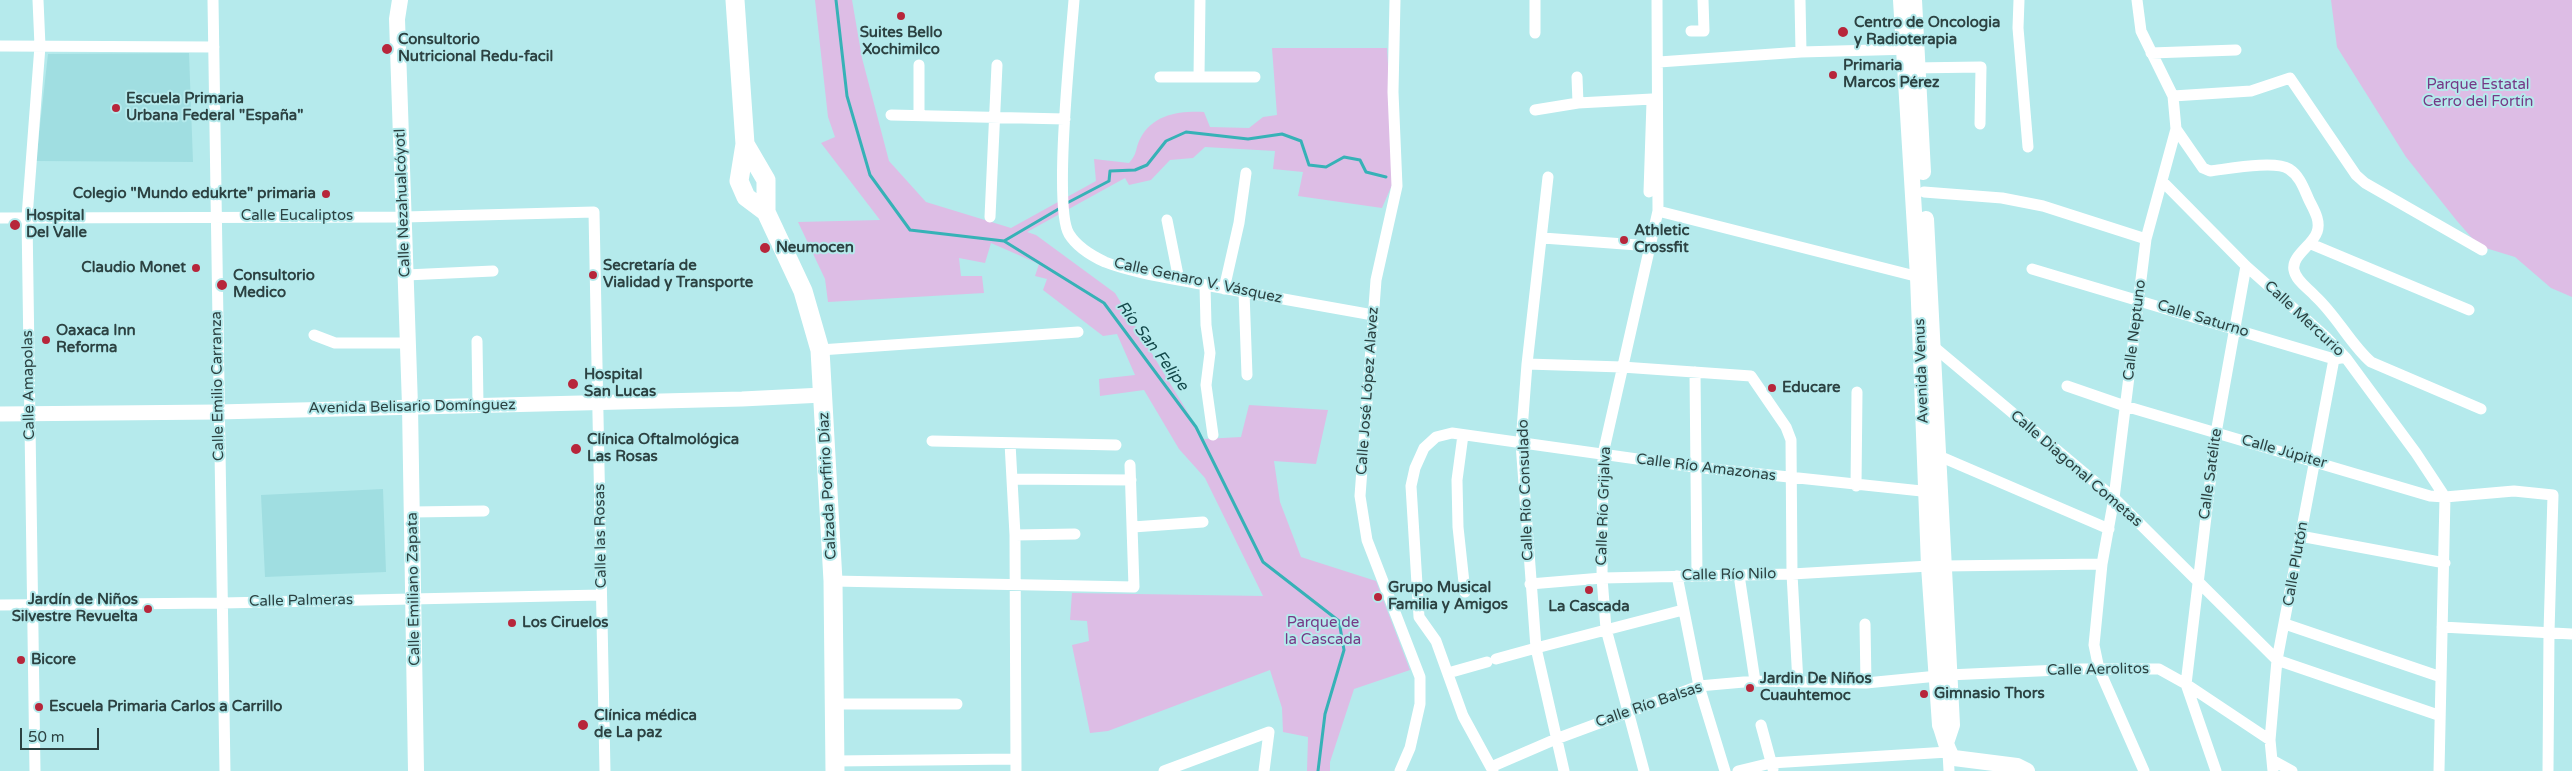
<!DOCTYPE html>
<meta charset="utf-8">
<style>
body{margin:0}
#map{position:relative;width:2572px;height:771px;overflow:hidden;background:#b5eaec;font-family:"Varela Round",sans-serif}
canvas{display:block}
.scale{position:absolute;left:20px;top:728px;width:79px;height:22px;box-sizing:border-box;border:2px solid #2c4242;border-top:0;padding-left:6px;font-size:15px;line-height:18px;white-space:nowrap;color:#2c4242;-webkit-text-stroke:4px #b5eaec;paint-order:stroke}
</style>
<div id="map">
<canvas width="2572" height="771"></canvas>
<div class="scale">50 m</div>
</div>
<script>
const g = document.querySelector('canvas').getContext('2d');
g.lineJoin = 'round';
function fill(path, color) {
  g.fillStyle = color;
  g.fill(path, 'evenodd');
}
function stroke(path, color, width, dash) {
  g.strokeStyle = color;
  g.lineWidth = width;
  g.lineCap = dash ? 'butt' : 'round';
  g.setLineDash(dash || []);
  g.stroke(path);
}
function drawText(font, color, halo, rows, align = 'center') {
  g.font = font + ' "Varela Round",sans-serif';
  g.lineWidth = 4;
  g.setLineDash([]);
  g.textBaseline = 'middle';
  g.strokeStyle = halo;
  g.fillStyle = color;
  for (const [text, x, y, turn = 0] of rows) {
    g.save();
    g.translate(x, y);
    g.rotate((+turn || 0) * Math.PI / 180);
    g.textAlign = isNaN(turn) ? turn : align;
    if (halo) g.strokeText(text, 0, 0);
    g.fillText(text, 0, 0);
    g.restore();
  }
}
fill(new Path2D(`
 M189,53L193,162L36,161L48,54Z
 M383,489L386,572L265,577L261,495Z`), '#a0dee1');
fill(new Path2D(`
 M815,0H852L862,58L889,161L926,202L1011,228L1096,181L1094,159L1129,163C1138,153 1135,149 1140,139C1153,114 1179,111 1204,112L1210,127L1249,128L1263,117L1277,115L1272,48H1387L1395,178L1382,208L1298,196L1303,172L1273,169L1275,151L1205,147L1193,158L1170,160L1151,180L1129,185L1125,178L1027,232L1036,235L1115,293L1204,439L1241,437L1249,405L1328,410L1316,464L1274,461L1280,502L1301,557L1376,581L1410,670L1354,689L1330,762V771H1307L1308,737L1283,732L1282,708L1270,670L1108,731L1090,733L1072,645L1089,641L1087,621L1070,620L1072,593L1263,596L1205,478L1179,449L1144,390L1100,396L1099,379L1135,375L1117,334L1103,336L1043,290L1047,279L1035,276L1039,264L991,243L985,263L959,258L961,276H982L984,293L828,302L825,279L798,222L880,220L821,143L835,137L828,117Z
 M2331,0H2572V297L2551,288L2515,257L2479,246L2457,221L2406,157L2337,47Z`), '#ddbde5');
stroke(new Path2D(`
 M836,0L847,96L870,175L910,230L1004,241L1104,303L1196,427L1263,562L1339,621L1344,650L1325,714L1318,771
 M1067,203L1109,181L1110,171L1135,170L1147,165L1166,141L1186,132L1248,139L1282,134L1301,141L1309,165L1326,167L1344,157L1360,160L1366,172L1386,177
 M1004,241L1062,207`), '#36b2b7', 3);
stroke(new Path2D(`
 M213,0L225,771
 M1074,0C1071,40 1053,208 1069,234C1077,247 1092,256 1105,262C1133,273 1175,279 1205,285C1261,295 1317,305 1373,315
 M1200,0L1199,77H1255
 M1395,0L1393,92L1397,186L1376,280L1360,496L1367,540L1420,677V704L1410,748L1400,771
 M1800,0L1801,52
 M2019,0L2018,28L2028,147
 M2137,0L2141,31L2173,96L2176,129L2146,239L2114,498L2102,564L2094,645L2099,669L2144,771
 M1691,31H1704L1703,0
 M1535,33V0
 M0,46L214,47
 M2151,53L2236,50
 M1659,62L1801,52L1912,49
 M919,65V115
 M1912,68L1981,67L1980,124
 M1160,77H1199
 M1577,77L1578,103L1652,99
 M2173,96L2251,91L2290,78L2356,175L2365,183L2482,250
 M1535,110L1578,103
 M891,115L1065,119
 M2176,129L2203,168L2210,171C2228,169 2275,160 2289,169C2300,176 2304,189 2309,200C2314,210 2321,221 2317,232C2313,245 2291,256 2294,270C2296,281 2308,288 2315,296C2337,316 2351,345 2371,362L2481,409
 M1548,177L1527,364L1521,443L1536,648L1564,771
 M2162,181L2246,266L2325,336L2346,358L2416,453L2445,497
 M1649,192L1652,102
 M1924,192L2002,198L2043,206L2146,239
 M1658,211L1923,278
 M990,217L997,65
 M0,218L404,217L594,212L605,771
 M1167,220L1179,280
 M1543,238L1651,246
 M2311,244L2469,310
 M2032,269L2334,359L2341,358
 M406,275L493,271
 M1205,285L1206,325L1210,353L1206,385L1213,435
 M1224,289L1239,223L1246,173
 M1244,292L1247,375
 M314,335L335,343H408
 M477,341L478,405
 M1934,347L2114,498L2277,660L2438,715
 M820,350L1078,332
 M1527,364L1622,367L1751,376L1786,427L1791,440L1792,574L1798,683
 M1695,372L1697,576
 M2067,386L2125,406L2430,496L2445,497L2514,491L2553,495L2549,632L2548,771
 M1463,435L1457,480L1458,527L1465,592
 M932,441L1116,445
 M1010,443L1015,535L1016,771
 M1932,453L2109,529
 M1012,479L1131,480
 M1856,486L1857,392
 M412,512L484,511
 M1133,527L1203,522
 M1015,535L1075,534
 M2300,536L2445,563
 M1943,566L2102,564
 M1739,575L1755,681
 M1677,576L1699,686L1725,771
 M833,581L1134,587L1130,465
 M1530,584L1602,578L1792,574L1929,566
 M0,605L222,603L601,595
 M1865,624L1866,683
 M2285,624L2441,677
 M2442,627L2572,634
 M1540,647L1683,610
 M1496,659L1536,648
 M1448,673L1487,662
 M833,704H957
 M1761,725L1773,769
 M2272,760L2292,771
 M835,761L1015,759
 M1491,767L1556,739L1699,686L1755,681L1866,683L1948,675L2082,669H2159L2186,684L2270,740
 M35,771L27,217L40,46L38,0
 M1164,771L1269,732L1264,771
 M1493,771L1463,716L1436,641L1419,617L1411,486L1415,468L1424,448L1436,437L1452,433L1694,467L1931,492
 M1644,771L1606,629L1602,578L1603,454L1658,211L1657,0
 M1738,771L1771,763L1948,752L1949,771
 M2216,771L2186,684L2216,433L2246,266
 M2273,771L2270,740L2277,660L2334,359
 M2439,771L2445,497`), '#fff', 11);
stroke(new Path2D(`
 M0,414L218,412L742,399L823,395`), '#fff', 15);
stroke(new Path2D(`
 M400,0L397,19L410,406L416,771
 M1901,0L1918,277L1929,566L1940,725C1944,734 1947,753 1954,758L2017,766L2027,771
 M1914,0L1923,172
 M1926,219L1952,725L1947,740`), '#fff', 16);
stroke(new Path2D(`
 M735,0L745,144L739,181L746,197L766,212L803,291L820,350L833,581L835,771
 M745,144L766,180V212`), '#fff', 19);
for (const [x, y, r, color] of [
 [901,16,5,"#b7263b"],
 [1843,32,6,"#b7263b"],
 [387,49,6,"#b7263b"],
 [1833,75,5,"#b7263b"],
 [116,108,5,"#b7263b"],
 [326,194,5,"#b7263b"],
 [15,225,6,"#b7263b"],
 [1624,240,5,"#b7263b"],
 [765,248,6,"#b7263b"],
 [196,268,5,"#b7263b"],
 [593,275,5,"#b7263b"],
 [222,285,6,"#b7263b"],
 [46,340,5,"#b7263b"],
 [573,384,6,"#b7263b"],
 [1772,388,5,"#b7263b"],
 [576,449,6,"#b7263b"],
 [1589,590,5,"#b7263b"],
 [1378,597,5,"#b7263b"],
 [148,609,5,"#b7263b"],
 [512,623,5,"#b7263b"],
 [21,660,5,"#b7263b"],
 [1750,688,5,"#b7263b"],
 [1924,694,5,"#b7263b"],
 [39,707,5,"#b7263b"],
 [583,725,6,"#b7263b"]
]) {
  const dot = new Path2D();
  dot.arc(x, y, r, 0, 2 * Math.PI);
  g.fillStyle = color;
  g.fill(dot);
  stroke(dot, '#b5eaec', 2);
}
drawText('bold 15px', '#2c4242', '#b5eaec', [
 ["Centro de Oncologia",1854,23],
 ["y Radioterapia",1854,40],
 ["Suites Bello",901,33,"center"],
 ["Xochimilco",901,50,"center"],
 ["Consultorio",398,40],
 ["Nutricional Redu-facil",398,57],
 ["Primaria",1843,66],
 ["Marcos Pérez",1843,83],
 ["Escuela Primaria",126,99],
 ["Urbana Federal \"España\"",126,116],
 ["Colegio \"Mundo edukrte\" primaria",316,194,"right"],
 ["Hospital",26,216],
 ["Del Valle",26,233],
 ["Athletic",1634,231],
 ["Crossfit",1634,248],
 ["Neumocen",776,248],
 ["Secretaría de",603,266],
 ["Vialidad y Transporte",603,283],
 ["Claudio Monet",186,268,"right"],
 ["Consultorio",233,276],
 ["Medico",233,293],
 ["Oaxaca Inn",56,331],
 ["Reforma",56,348],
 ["Hospital",584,375],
 ["San Lucas",584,392],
 ["Educare",1782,388],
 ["Clínica Oftalmológica",587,440],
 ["Las Rosas",587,457],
 ["Grupo Musical",1388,588],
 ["Familia y Amigos",1388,605],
 ["Jardín de Niños",138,600,"right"],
 ["Silvestre Revuelta",138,617,"right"],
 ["La Cascada",1589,607,"center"],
 ["Los Ciruelos",522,623],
 ["Bicore",31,660],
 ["Jardin De Niños",1760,679],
 ["Cuauhtemoc",1760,696],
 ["Gimnasio Thors",1934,694],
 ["Escuela Primaria Carlos a Carrillo",49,707],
 ["Clínica médica",594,716],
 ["de La paz",594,733]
], 'left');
drawText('15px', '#763986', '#b5eaec', [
 ["Parque Estatal",2478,85],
 ["Cerro del Fortín",2478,102],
 ["Parque de",1323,623],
 ["la Cascada",1323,640]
]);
drawText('15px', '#2c4242', '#b5eaec', [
 ["Calle Nezahualcóyotl",403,203,-92],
 ["Calle Eucaliptos",297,216],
 ["Calle Genaro V. Vásquez",1198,281,12],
 ["Calle Saturno",2203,319,17],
 ["Calle Mercurio",2304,319,43],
 ["Calle Neptuno",2135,330,-83],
 ["Avenida Venus",1922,371,-92],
 ["Calle Amapolas",29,385,-91],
 ["Calle Emilio Carranza",218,386,-91],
 ["Calle José López Alavez",1368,391,-86],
 ["Avenida Belisario Domínguez",412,407,-1],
 ["Calle Júpiter",2284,452,16],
 ["Calle Río Amazonas",1706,468,7],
 ["Calle Diagonal Cometas",2076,469,41],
 ["Calle Satélite",2211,474,-82],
 ["Calzada Porfirio Díaz",828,486,-93],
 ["Calle Río Consulado",1526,490,-92],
 ["Calle Río Grijalva",1604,506,-88],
 ["Calle las Rosas",601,536,-91],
 ["Calle Plutón",2296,564,-80],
 ["Calle Río Nilo",1729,575,-1],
 ["Calle Emiliano Zapata",414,589,-91],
 ["Calle Palmeras",301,601,-1],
 ["Calle Aerolitos",2098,670,-1],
 ["Calle Río Balsas",1649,705,-19]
]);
drawText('italic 16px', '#14494b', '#b5eaec', [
 ["Río San Felipe",1152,346,53]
]);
</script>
